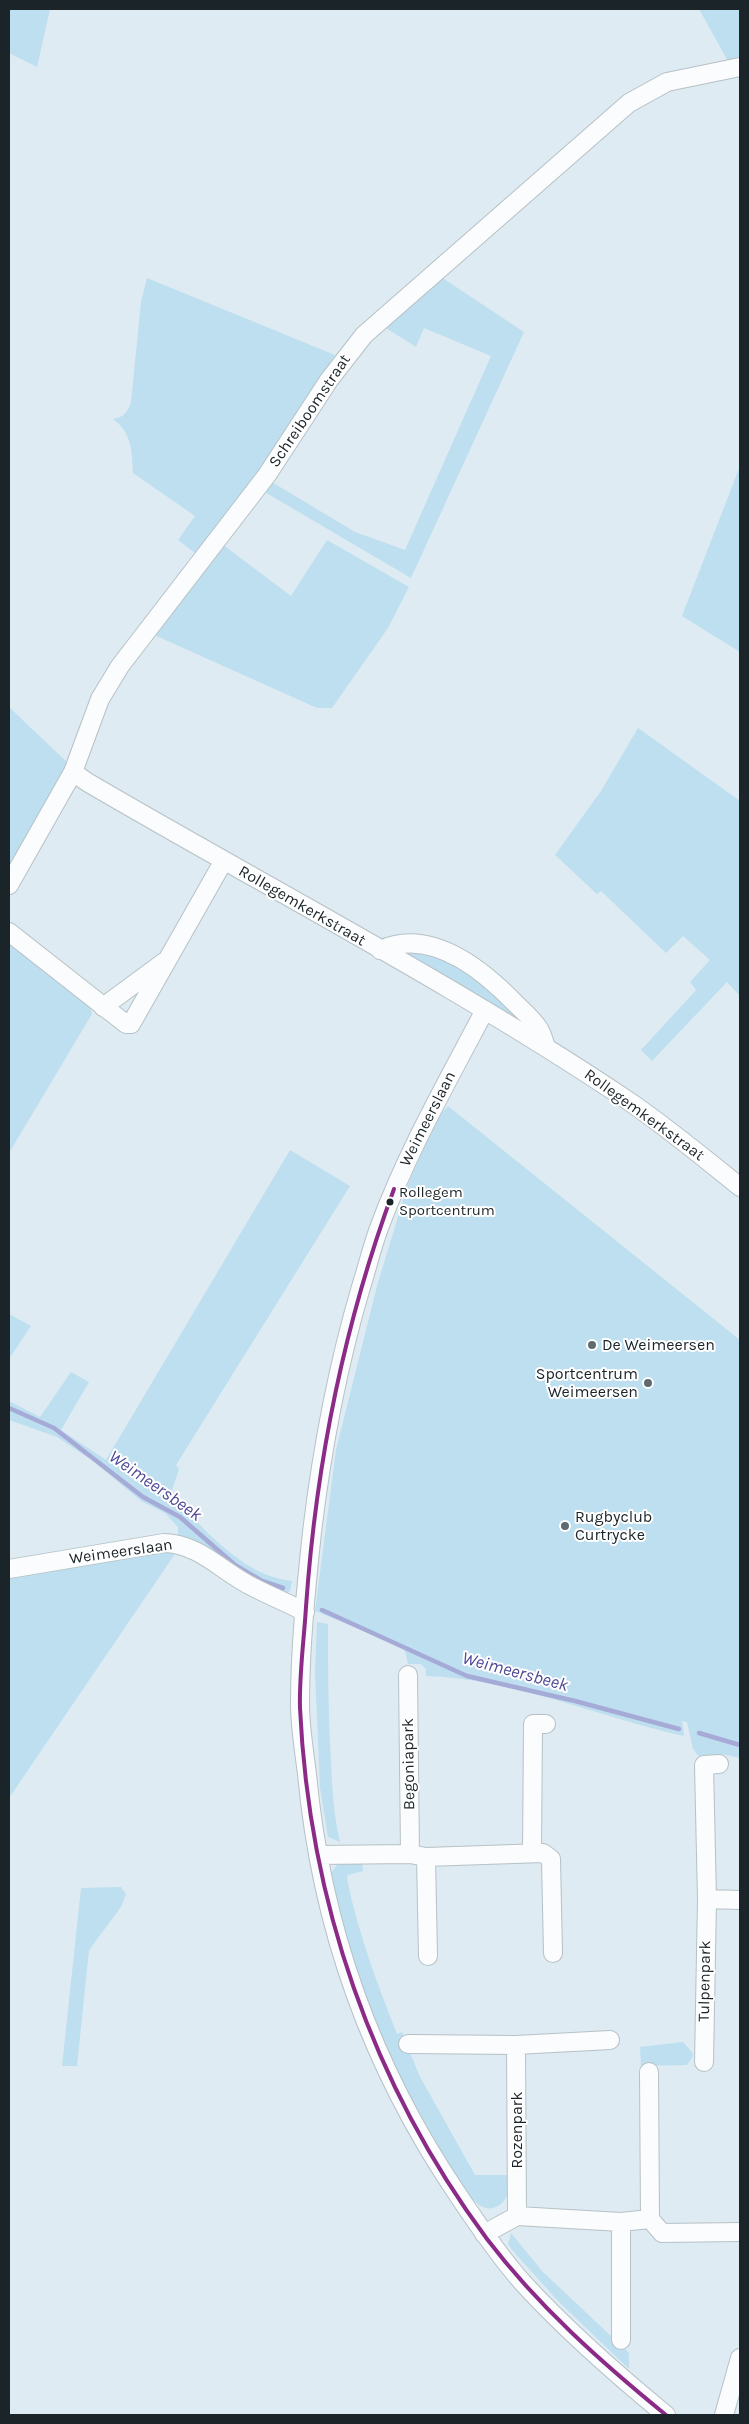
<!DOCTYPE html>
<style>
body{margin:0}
#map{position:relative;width:749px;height:2424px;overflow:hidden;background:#deebf2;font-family:Karla,sans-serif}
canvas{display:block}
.frame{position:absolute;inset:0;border:10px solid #1b2428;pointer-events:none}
</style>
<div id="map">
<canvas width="749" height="2424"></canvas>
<div class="frame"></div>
</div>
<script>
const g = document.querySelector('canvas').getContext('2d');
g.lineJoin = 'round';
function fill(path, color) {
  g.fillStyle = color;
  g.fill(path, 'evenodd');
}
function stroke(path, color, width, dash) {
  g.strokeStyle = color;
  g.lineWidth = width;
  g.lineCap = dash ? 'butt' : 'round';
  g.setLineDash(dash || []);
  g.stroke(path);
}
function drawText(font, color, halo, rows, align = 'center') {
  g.font = font + ' Karla,sans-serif';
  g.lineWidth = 4;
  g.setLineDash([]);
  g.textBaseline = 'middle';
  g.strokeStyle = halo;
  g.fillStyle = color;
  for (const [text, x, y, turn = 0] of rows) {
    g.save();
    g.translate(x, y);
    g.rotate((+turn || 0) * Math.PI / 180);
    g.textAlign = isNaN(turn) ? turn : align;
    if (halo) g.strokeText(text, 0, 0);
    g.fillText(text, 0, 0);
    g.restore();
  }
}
fill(new Path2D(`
 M9,9H50L37,67L9,53Z
 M699,9H740V61L729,63Z
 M441,277L524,332L411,578L263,491L270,481L355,532L405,550L491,356L424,328L416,347L381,325Z
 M147,278L335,355L287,432L199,556L178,540L195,516L133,473C132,451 132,433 113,419C124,417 128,412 131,402L141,302Z
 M740,466V652L682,616Z
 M327,540L409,587L388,628L332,708H317L152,634L222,544L291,596Z
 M9,707L69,764L9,872Z
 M638,728L740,801V996L727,982L652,1061L641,1050L696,990L690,982L710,960L683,936L666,953L601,891L597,894L555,855L601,791Z
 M9,939L90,1005L92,1014L9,1153Z
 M411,948L469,967L518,1015L516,1018L511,1016L409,957L408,952Z
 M448,1106L740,1340V1758L722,1754V1758H700L693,1749L687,1722L682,1721L684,1736C601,1718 512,1678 426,1676V1669L421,1664H408L405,1651L401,1646L315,1611L336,1450L377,1286L408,1184L437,1118Z
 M290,1150L350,1186L176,1465L179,1469L172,1490C192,1521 237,1566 273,1577C279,1579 286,1580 292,1581L290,1591L283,1595L178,1537V1527L165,1513L141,1501L93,1461L57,1437L9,1420V1401L40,1417L71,1372L89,1382L61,1430L106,1460Z
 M9,1314L31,1326L9,1359Z
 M179,1548L9,1798V1573Z
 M317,1622L328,1624C328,1670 328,1716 331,1762C332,1789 334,1816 340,1842L328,1837L320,1788L315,1671Z
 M362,1861L363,1871L348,1875L347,1879C358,1933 377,1983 397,2034L402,2032L419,2075L475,2175H508C508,2185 510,2196 502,2203C495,2210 485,2210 478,2204C462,2192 453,2171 443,2154C415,2105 385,2055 366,2002C353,1964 343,1924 332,1885L331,1873L337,1865Z
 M121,1887L126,1894L121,1907L89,1950L77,2066H62L81,1888Z
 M683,2042L692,2052L693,2056L687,2065L641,2066L640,2047Z
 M511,2233L542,2271L629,2353V2369L558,2301L513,2251L508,2244Z`), '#bedfef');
stroke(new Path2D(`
 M9,1408L54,1428L143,1497L180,1517L235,1565L262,1581L283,1588
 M322,1610L467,1676L575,1701L679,1729
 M699,1733L740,1745`), '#a5aad7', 4.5);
const street = new Path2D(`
 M73,772L87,782C268,888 456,985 630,1102C668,1128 704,1158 740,1187
 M9,885L73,772L100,699L120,666L267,475L329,380L364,335L629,103L667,82L740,67
 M9,932L126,1024H131L223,862
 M380,950C430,927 482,969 515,1003C523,1011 533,1019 539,1029C542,1034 544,1041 546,1047
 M103,1007L164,962
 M485,1010C447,1082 407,1152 379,1228C372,1247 367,1268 361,1287C337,1368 322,1449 312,1532C306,1589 300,1647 300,1704C300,1727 304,1750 307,1774C321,1926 372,2068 458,2195C478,2225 499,2256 523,2283C567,2331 616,2374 666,2415
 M9,1569L164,1543C200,1544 222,1572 253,1587C270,1596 288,1603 305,1612
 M408,1675L410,1854
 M532,1853L533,1724H546
 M318,1855L410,1854L426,1857L543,1853L551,1859L553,1953
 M426,1857L428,1956
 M707,1899L740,1900
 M408,2044L516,2045L610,2040
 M516,2045L517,2216
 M704,2062L707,1899L704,1765L719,1764
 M650,2219L662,2233L740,2232
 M484,2234L517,2216L621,2222L650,2219L649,2072
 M621,2340V2222
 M724,2415L740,2358`);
stroke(street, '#b7c1c6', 20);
stroke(street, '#fafcfd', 18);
stroke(new Path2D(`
 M394,1189C344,1324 316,1463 306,1607C304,1640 299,1675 300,1708C309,1901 372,2084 487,2239C538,2306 601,2362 666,2415`), '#8c2b87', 4);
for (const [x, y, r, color] of [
 [390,1202,4.5,"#1b2428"],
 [592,1345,5,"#5f6a6f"],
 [648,1383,5,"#5f6a6f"],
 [565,1526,5,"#5f6a6f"]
]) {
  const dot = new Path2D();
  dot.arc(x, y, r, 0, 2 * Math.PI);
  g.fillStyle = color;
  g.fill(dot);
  stroke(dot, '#fff', 2);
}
drawText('15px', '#1b2428', '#fff', [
 ["Rollegem",399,1193],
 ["Sportcentrum",399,1211]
], 'left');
drawText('16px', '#1b2428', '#fff', [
 ["Schreiboomstraat",310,411,-56],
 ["Rollegemkerkstraat",302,906,30],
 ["Rollegemkerkstraat",644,1115,36],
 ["Weimeerslaan",428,1119,-63],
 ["Weimeerslaan",121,1552,-8],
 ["Begoniapark",409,1764,-91],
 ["Tulpenpark",705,1981,-89],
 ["Rozenpark",517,2130,-90]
]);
drawText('16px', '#1b2428', '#fff', [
 ["De Weimeersen",602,1345],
 ["Sportcentrum",638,1374,"right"],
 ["Weimeersen",638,1392,"right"],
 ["Rugbyclub",575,1517],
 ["Curtrycke",575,1535]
], 'left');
drawText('italic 18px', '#4e4994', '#fff', [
 ["Weimeersbeek",155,1486,35],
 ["Weimeersbeek",515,1672,15]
]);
</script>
